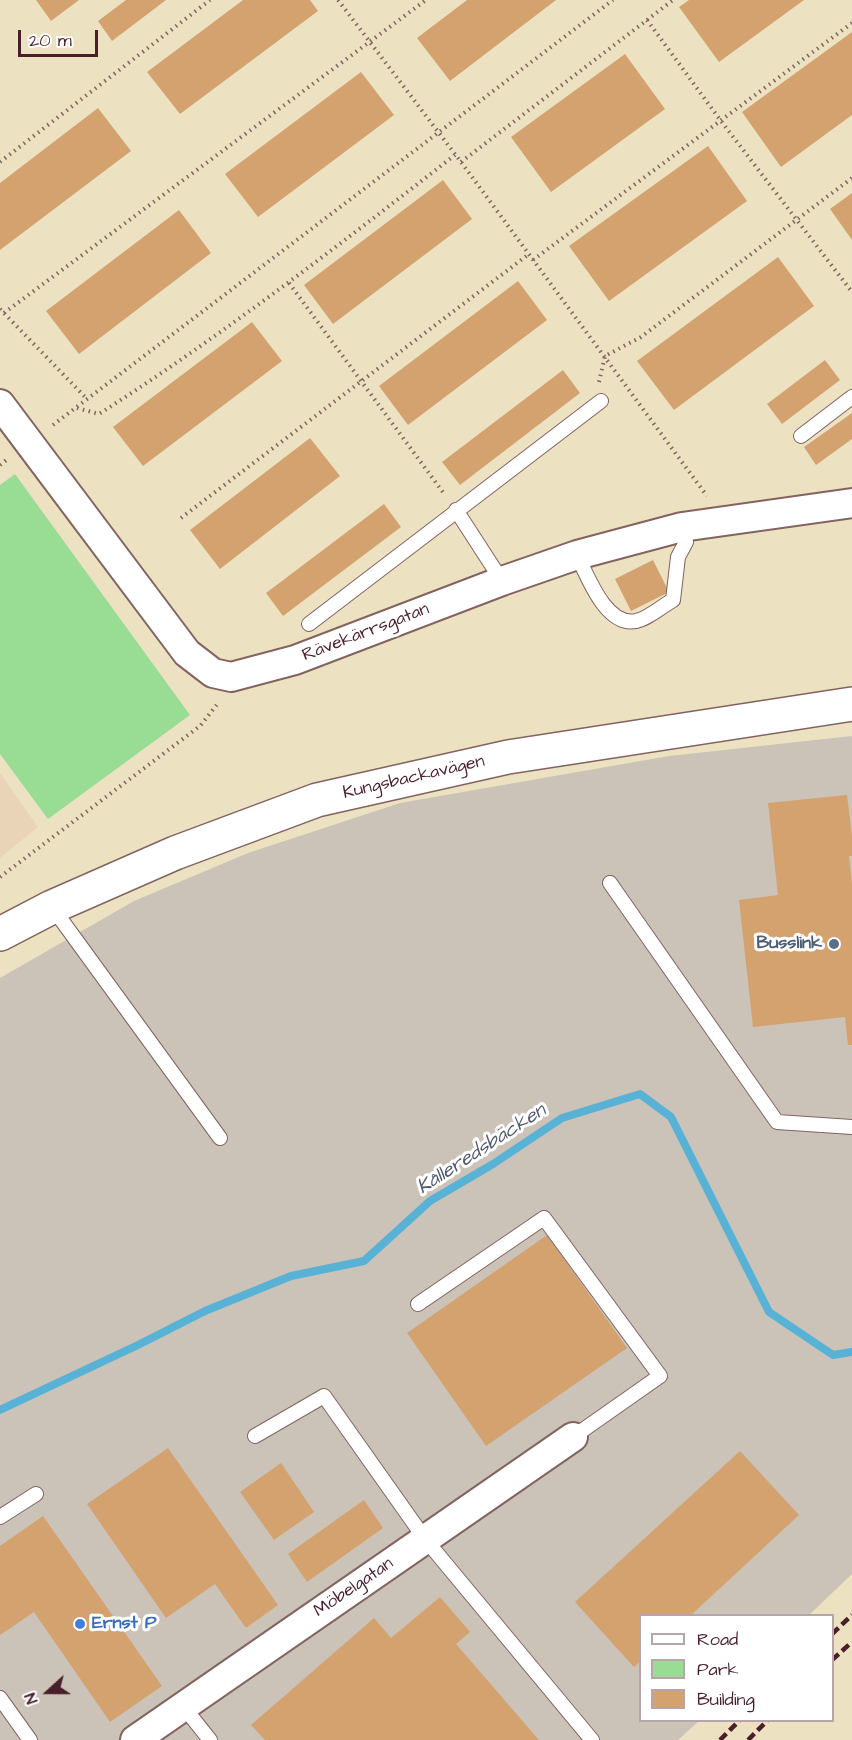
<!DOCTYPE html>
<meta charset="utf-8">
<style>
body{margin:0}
#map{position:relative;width:852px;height:1740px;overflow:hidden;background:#ece2c2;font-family:"Architects Daughter",sans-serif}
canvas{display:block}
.legend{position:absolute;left:639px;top:1614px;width:195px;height:108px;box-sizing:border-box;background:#fff;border:2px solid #b7a5aa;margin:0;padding:8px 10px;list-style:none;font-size:18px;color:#4a1f2b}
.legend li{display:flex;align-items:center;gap:12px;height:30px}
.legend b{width:30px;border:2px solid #b7a5aa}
.north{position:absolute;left:18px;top:1662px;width:60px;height:60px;-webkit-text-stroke:4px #fff;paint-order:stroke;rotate:249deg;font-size:16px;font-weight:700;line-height:24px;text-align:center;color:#4a1f2b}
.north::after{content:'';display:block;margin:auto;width:21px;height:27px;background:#4a1f2b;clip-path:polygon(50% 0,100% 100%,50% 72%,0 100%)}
.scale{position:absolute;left:18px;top:30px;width:80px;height:27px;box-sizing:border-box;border:3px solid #4a1f2b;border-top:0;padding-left:8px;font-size:18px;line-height:21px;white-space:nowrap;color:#4a1f2b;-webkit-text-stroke:4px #fff;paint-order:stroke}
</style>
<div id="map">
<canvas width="852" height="1740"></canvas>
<ul class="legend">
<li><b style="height:8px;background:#fff"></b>Road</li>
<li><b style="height:16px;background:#99dc94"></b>Park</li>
<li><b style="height:16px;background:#d3a26f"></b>Building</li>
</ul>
<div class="north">N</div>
<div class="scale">20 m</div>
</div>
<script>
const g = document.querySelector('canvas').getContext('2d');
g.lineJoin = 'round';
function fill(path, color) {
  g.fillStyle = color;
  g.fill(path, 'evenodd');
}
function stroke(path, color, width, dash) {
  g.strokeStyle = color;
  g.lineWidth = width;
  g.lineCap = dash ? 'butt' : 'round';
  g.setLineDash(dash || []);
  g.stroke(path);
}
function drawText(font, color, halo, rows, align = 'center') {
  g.font = font + ' "Architects Daughter",sans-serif';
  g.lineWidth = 6;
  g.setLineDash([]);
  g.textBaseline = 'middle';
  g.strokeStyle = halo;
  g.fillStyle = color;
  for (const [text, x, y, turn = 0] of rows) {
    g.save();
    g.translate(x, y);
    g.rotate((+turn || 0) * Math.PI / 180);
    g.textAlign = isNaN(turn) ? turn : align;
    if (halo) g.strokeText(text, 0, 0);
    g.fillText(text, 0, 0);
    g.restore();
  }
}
fill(new Path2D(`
 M0,773L38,827L0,858Z`), '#e9d4b7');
fill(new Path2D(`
 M852,736V1574L809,1615L640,1616V1720L699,1721L678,1740H0V978L134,901L248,853L400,803L669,756Z`), '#cbc3b8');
fill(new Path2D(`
 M15,474L190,715L48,819L0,754V485Z`), '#99dc94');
stroke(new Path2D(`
 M0,1410L138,1345L205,1311L291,1276L364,1261L430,1201L493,1164L562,1118L640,1094L671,1117L769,1312L833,1355L852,1352`), '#58b2d5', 8);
fill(new Path2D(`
 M36,0H79L51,21Z
 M126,0H166L112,41L98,21Z
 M243,0H310L318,11L180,114L147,72Z
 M467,0H556L450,81L417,38Z
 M689,0H804L719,62L679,7Z
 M852,32V115L781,167L742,112Z
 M625,54L665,109L551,192L511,137Z
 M361,72L394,115L258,217L225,174Z
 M98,108L131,151L0,250V183Z
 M708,146L747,201L609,301L569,246Z
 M443,180L472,219L333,324L304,285Z
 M852,193V240L830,209Z
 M179,210L211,253L79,354L46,311Z
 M778,257L814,306L674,410L637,361Z
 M518,281L547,320L408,425L379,386Z
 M252,322L282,361L143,466L113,427Z
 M825,360L840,380L782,424L767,404Z
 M563,370L580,393L460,485L442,462Z
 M852,413V439L816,465L804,447Z
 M310,438L340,476L220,569L190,530Z
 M384,504L401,527L283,616L266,593Z
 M653,560L669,592L631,611L615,579Z
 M847,795L852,837V856H849L852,885V1045H848L845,1017L753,1027L739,900L778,895L768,803Z
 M547,1235L627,1348L486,1446L407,1333Z
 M168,1448L278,1605L246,1628L215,1584L166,1618L87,1504Z
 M740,1451L799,1515L690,1616H640V1661L634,1667L575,1602Z
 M281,1463L314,1512L274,1540L240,1492Z
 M364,1500L383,1528L307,1582L288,1554Z
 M43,1516L162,1686L110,1722L34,1612L0,1635V1546Z
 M440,1597L470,1632L456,1644L539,1740H265L251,1725L374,1618L391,1638Z`), '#d3a26f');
const service = new Path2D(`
 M801,436L852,397
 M456,510L502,581
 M577,555C588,577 606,627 636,621C648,619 662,606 673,600L678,557L686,542L682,527
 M309,624L601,401
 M610,883L777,1122L852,1127
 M52,907L220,1138
 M418,1304L544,1218L660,1376L573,1437
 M255,1436L324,1396L425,1539L592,1740
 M0,1517L36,1494
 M0,1698L30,1740
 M183,1706L210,1740`);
const minor = new Path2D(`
 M0,404L187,653L213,673L231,677L295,660L502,581L577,555L682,527L852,503
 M135,1740L573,1437`);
const tertiary = new Path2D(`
 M0,934L52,907L175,853L317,800L508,757L852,704`);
stroke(service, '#836360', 16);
stroke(minor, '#836360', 32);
stroke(tertiary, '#836360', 36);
stroke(new Path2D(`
 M338,0L461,162L707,496
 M647,20L673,0
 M0,162L210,0
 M461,162L647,20L721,121L852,292
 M533,260L852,23
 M289,283L445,495
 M0,309L87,399
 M4,313L426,0
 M599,382L605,356L641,337L852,178
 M77,408L99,414C223,335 339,245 455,155
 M53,425L613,0
 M0,465L9,458
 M181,518L529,254
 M0,877L200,726L219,702`), '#836360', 4, [1.5, 4.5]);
stroke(service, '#fff', 14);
stroke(minor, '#fff', 28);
stroke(tertiary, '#fff', 33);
stroke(new Path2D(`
 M832,1634L852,1615
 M832,1660L852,1642
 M720,1740L740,1720
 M748,1740L768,1720`), '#4a1f2b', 4.5, [9, 4.5]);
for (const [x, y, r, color] of [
 [834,944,6,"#5c6f8a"],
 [80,1624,6,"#3f7fe0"]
]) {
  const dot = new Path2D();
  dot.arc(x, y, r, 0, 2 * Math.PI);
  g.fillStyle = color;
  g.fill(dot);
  stroke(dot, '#fff', 2);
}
drawText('18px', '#4a1f2b', '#fff', [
 ["Rävekärrsgatan",366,633,-21],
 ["Kungsbackavägen",414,778,-13],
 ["Möbelgatan",354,1588,-34]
]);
drawText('bold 18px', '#4e5e75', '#fff', [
 ["Busslink",822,944]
], 'right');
drawText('bold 18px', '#366cbe', '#fff', [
 ["Ernst P",92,1624]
], 'left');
drawText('italic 20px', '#505a6f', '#fff', [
 ["Kålleredsbäcken",482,1150,-33]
]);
</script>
